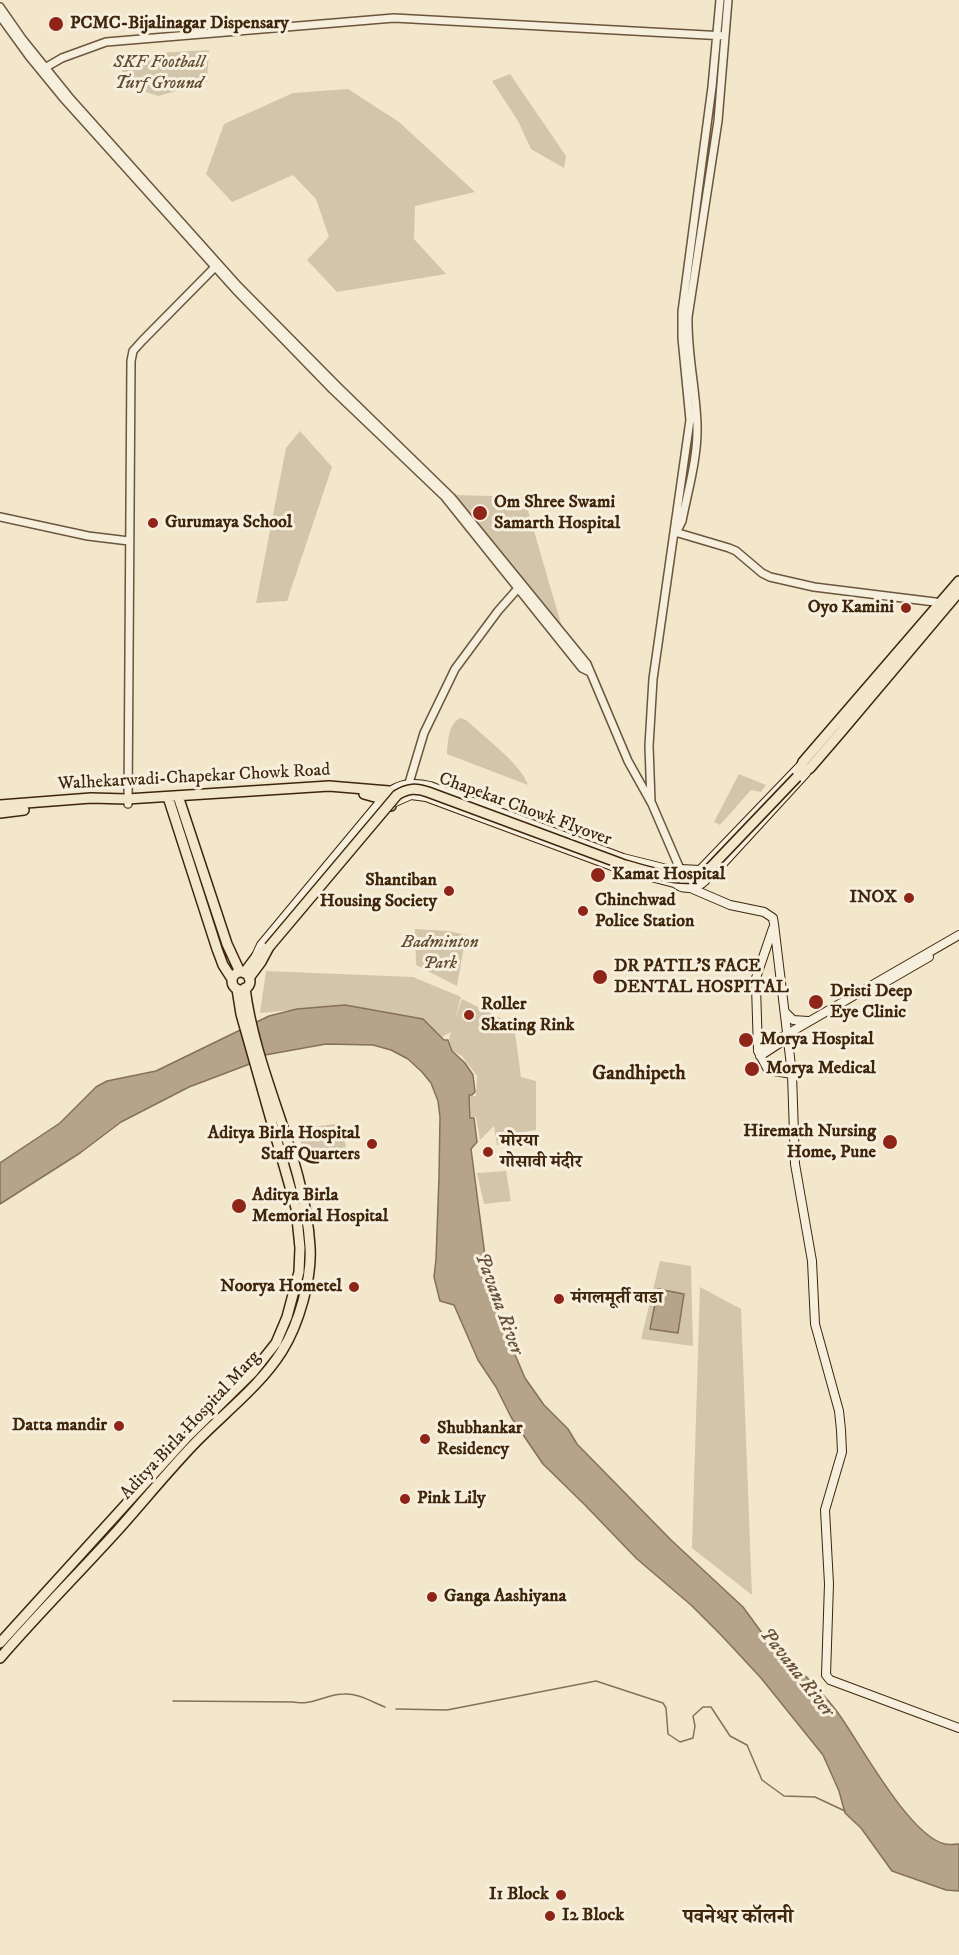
<!DOCTYPE html>
<meta charset="utf-8">
<style>
body{margin:0}
canvas{display:block;background:#f2e6cb}
</style>
<canvas width="959" height="1955"></canvas>
<script>
const g = document.querySelector('canvas').getContext('2d');
g.lineJoin = 'round';
function fill(path, color) {
  g.fillStyle = color;
  g.fill(path, 'evenodd');
}
function stroke(path, color, width, dash) {
  g.strokeStyle = color;
  g.lineWidth = width;
  g.lineCap = dash ? 'butt' : 'round';
  g.setLineDash(dash || []);
  g.stroke(path);
}
function drawText(font, color, halo, rows, align = 'center') {
  g.font = font + ' "IM FELL DW Pica","Noto Serif Devanagari",serif';
  g.lineWidth = 6;
  g.setLineDash([]);
  g.textBaseline = 'middle';
  g.strokeStyle = halo;
  g.fillStyle = color;
  for (const [text, x, y, turn = 0] of rows) {
    g.save();
    g.translate(x, y);
    g.rotate((+turn || 0) * Math.PI / 180);
    g.textAlign = isNaN(turn) ? turn : align;
    if (halo) g.strokeText(text, 0, 0);
    g.fillText(text, 0, 0);
    g.restore();
  }
}
fill(new Path2D(`
 M209,50L207,82L158,96L121,84L124,55Z
 M510,74L566,156L564,168L531,149L518,121L492,81Z
 M348,89L399,122L475,192L415,206L414,239L446,274L337,292L307,260L329,237L316,199L293,175L232,202L206,174L224,124L293,93Z
 M300,431L332,467L287,601L256,603L286,448Z
 M456,495L524,497L562,627L455,497Z
 M460,718L466,720C482,735 522,765 528,785L447,754C448,741 448,725 460,718Z
 M739,774L766,785L761,792L751,790L720,825L714,822Z
 M415,929L449,931L466,935L457,986L416,965Z
 M266,971L413,977L461,997L455,1019L462,999L514,1025L521,1077L536,1081V1130L510,1134L508,1144L497,1145L494,1126L480,1140L476,1117H471L470,1096H476L477,1076L462,1056L453,1051L449,1039L451,1032L442,1037L422,1019L345,1005L260,1013Z
 M342,1123L347,1156H305L297,1129Z
 M506,1171L511,1201L484,1204L477,1173Z
 M660,1261L691,1266L693,1346L641,1339Z
 M700,1287L741,1309L752,1595L692,1548Z`), '#d3c5aa');
const water = new Path2D(`
 M345,1005L423,1019L444,1040H448L452,1051L465,1063L473,1075L475,1092L472,1095H469L470,1118H474L477,1142L471,1149L485,1256L501,1322L525,1378L544,1405L568,1429L577,1444L671,1540L743,1607L762,1633L767,1644L779,1652L782,1657V1663L786,1665L791,1661C807,1678 824,1694 838,1713C860,1743 909,1836 945,1844C949,1845 955,1844 959,1844V1891L946,1890L892,1871L861,1828L845,1813L839,1791L823,1755L761,1678L722,1636L691,1605L637,1559L585,1505L543,1464L511,1417L496,1387L478,1360L454,1305L440,1301L434,1277L436,1259L439,1177L440,1117L438,1101L431,1083L422,1072L408,1059L391,1050L373,1045L326,1044L265,1055L247,1065L189,1087L121,1122L80,1153L0,1204V1163L60,1123L96,1087L107,1081L156,1071L269,1016L297,1009Z
 M658,1289L684,1294L678,1333L650,1329Z`);
fill(water, '#b5a48a');
stroke(water, '#857157', 1.5);
stroke(new Path2D(`
 M173,1701L293,1702C312,1706 326,1694 344,1694C358,1693 372,1702 385,1707
 M396,1709L447,1710L596,1681L663,1703L666,1708L668,1734L680,1742L693,1738L695,1726L693,1716L703,1707H711L730,1736L747,1745L762,1780L784,1796L815,1797L845,1811`), '#857157', 1.5);
const tertiary = new Path2D(`
 M0,7L23,40L69,97L238,286L338,387L451,497L587,664L628,761L652,804L680,869
 M0,16L29,56L65,100L235,289L333,390L445,497L582,668L590,672
 M43,69L62,58L106,42L394,18L725,36
 M0,517L88,536L129,541
 M675,532L729,548L736,551L762,573L770,577L814,587L943,603
 M676,533L682,521C688,490 698,457 697,425C696,389 687,353 688,317L718,121L728,0
 M410,789L409,783L424,733L455,669L498,611L520,586
 M651,802L649,746L653,679L690,420L682,338V312L712,87L720,0
 M128,804L131,361L133,351L142,341L217,265`);
const secondary = new Path2D(`
 M395,802L411,795L426,797L620,869L674,883
 M680,869L700,870L706,876L705,881C696,890 675,892 672,876L675,871Z
 M700,870L803,763
 M706,878L716,871L806,773
 M688,887L730,905L764,912L773,918L774,924L792,1074L795,1164L812,1261L815,1324L839,1411L841,1430L842,1452L825,1510L829,1584L826,1675L830,1680L959,1728
 M773,928L756,978V986L758,1051L768,1070L792,1074
 M256,956L261,945L385,796C397,783 413,782 430,786L623,858L675,871
 M870,991L929,957
 M785,1012L793,1020L808,1021
 M758,1051L959,935
 M760,1056L786,1039`);
const primary = new Path2D(`
 M797,777L803,762L959,581
 M797,777L810,768L841,732L959,592
 M364,794L382,799L391,806
 M178,796L227,944L240,972
 M168,797L217,949L223,965L232,979
 M0,805L91,798L127,799L329,786L389,791L400,798
 M0,813L24,810
 M232 981a9 9 0 1 1 18 0a9 9 0 1 1-18 0Z
 M244,973L256,957L266,948
 M249,978L261,962L269,947
 M0,1643L188,1436L253,1372L276,1343L287,1317L299,1272L300,1248L296,1208L241,1014L237,989
 M0,1658C38,1614 78,1574 117,1531C143,1502 168,1471 195,1443C224,1413 260,1386 282,1351C299,1324 312,1278 310,1247C305,1158 256,1077 245,988`);
stroke(tertiary, '#6b553b', 10);
stroke(secondary, '#3e250b', 10);
stroke(primary, '#3e250b', 12);
stroke(tertiary, '#f7efdd', 7);
stroke(secondary, '#f7efdd', 8);
stroke(primary, '#f2e6cb', 9);
const primaryBridge = new Path2D(`
 M269,947L397,795C408,788 416,788 428,792L622,864C639,869 673,880 691,878C699,877 705,872 711,867L797,777`);
stroke(primaryBridge, '#3e250b', 12, []);
stroke(primaryBridge, '#f2e6cb', 9);
for (const [x, y, r, color] of [
 [56,24,8,"#8f2418"],
 [480,513,8,"#8f2418"],
 [153,523,6,"#8f2418"],
 [906,608,6,"#8f2418"],
 [598,875,8,"#8f2418"],
 [449,891,6,"#8f2418"],
 [909,898,6,"#8f2418"],
 [583,911,6,"#8f2418"],
 [600,977,8,"#8f2418"],
 [816,1002,8,"#8f2418"],
 [469,1015,6,"#8f2418"],
 [746,1040,8,"#8f2418"],
 [752,1069,8,"#8f2418"],
 [890,1142,8,"#8f2418"],
 [372,1144,6,"#8f2418"],
 [488,1152,6,"#8f2418"],
 [239,1206,8,"#8f2418"],
 [354,1287,6,"#8f2418"],
 [559,1299,6,"#8f2418"],
 [119,1426,6,"#8f2418"],
 [425,1439,6,"#8f2418"],
 [405,1499,6,"#8f2418"],
 [432,1597,6,"#8f2418"],
 [561,1895,6,"#8f2418"],
 [550,1916,6,"#8f2418"]
]) {
  const dot = new Path2D();
  dot.arc(x, y, r, 0, 2 * Math.PI);
  g.fillStyle = color;
  g.fill(dot);
  stroke(dot, '#f7efdd', 2);
}
drawText('bold 18px', '#3e250b', '#f7efdd', [
 ["PCMC-Bijalinagar Dispensary",70,24],
 ["Om Shree Swami",494,503],
 ["Samarth Hospital",494,524],
 ["Gurumaya School",165,523],
 ["Oyo Kamini",894,608,"right"],
 ["Kamat Hospital",612,875],
 ["Shantiban",437,881,"right"],
 ["Housing Society",437,902,"right"],
 ["INOX",897,898,"right"],
 ["Chinchwad",595,901],
 ["Police Station",595,922],
 ["DR PATIL'S FACE",614,967],
 ["DENTAL HOSPITAL",614,988],
 ["Dristi Deep",830,992],
 ["Eye Clinic",830,1013],
 ["Roller",481,1005],
 ["Skating Rink",481,1026],
 ["Morya Hospital",760,1040],
 ["Morya Medical",766,1069],
 ["Hiremath Nursing",876,1132,"right"],
 ["Home, Pune",876,1153,"right"],
 ["Aditya Birla Hospital",360,1134,"right"],
 ["Staff Quarters",360,1155,"right"],
 ["मोरया",500,1142],
 ["गोसावी मंदीर",500,1163],
 ["Aditya Birla",252,1196],
 ["Memorial Hospital",252,1217],
 ["Noorya Hometel",342,1287,"right"],
 ["मंगलमूर्ती वाडा",571,1299],
 ["Datta mandir",107,1426,"right"],
 ["Shubhankar",437,1429],
 ["Residency",437,1450],
 ["Pink Lily",417,1499],
 ["Ganga Aashiyana",444,1597],
 ["I1 Block",549,1895,"right"],
 ["I2 Block",562,1916]
], 'left');
drawText('italic 18px', '#634d33', '#f7efdd', [
 ["SKF Football",159,63],
 ["Turf Ground",159,84],
 ["Badminton",440,943],
 ["Park",440,964]
]);
drawText('18px', '#3e250b', '#f7efdd', [
 ["Walhekarwadi-Chapekar Chowk Road",194,778,-3],
 ["Chapekar Chowk Flyover",525,810,20],
 ["Aditya Birla Hospital Marg",191,1426,-47]
]);
drawText('bold 20px', '#3e250b', '#f7efdd', [
 ["Gandhipeth",639,1075],
 ["पवनेश्वर कॉलनी",738,1919]
]);
drawText('italic 20px', '#685137', '#f7efdd', [
 ["Pavana River",498,1304,70],
 ["Pavana River",796,1673,52]
]);
</script>
